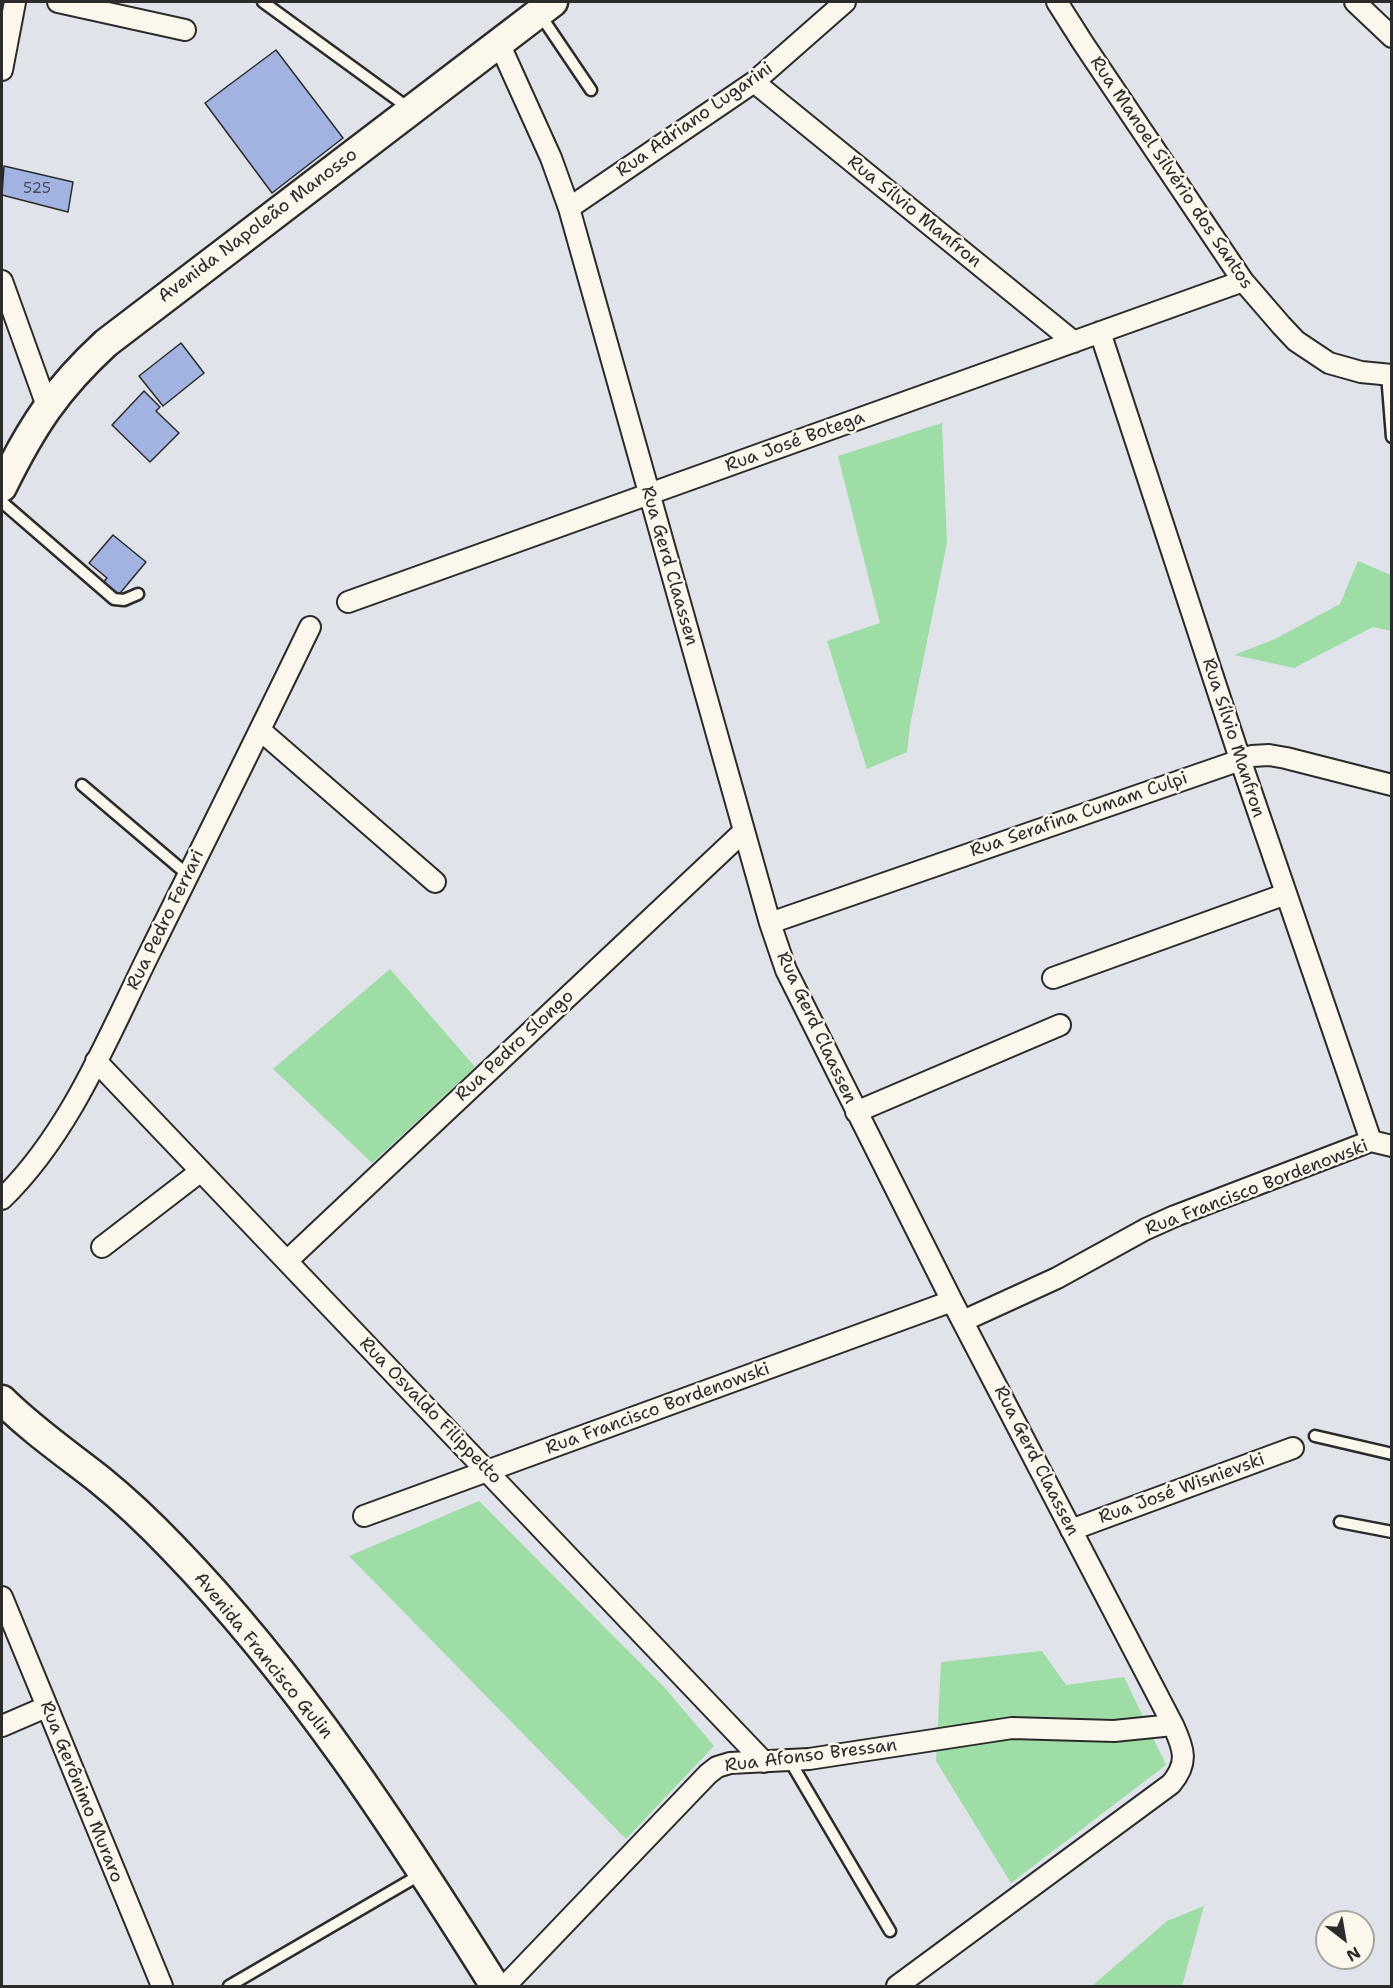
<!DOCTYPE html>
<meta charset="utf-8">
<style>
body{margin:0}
#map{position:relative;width:1393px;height:1988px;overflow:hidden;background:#e0e3e9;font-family:"Shantell Sans",sans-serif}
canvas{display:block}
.frame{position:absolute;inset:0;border:3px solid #2b2b2b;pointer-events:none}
.north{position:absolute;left:1315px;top:1910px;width:60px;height:60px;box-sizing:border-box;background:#fbf7ec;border:2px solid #a8a59f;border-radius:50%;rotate:149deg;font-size:16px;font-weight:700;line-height:24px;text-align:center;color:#2b2b2b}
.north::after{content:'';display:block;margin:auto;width:21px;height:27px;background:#2b2b2b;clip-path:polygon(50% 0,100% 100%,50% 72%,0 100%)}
</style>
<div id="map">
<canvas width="1393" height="1988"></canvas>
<div class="frame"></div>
<div class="north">N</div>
</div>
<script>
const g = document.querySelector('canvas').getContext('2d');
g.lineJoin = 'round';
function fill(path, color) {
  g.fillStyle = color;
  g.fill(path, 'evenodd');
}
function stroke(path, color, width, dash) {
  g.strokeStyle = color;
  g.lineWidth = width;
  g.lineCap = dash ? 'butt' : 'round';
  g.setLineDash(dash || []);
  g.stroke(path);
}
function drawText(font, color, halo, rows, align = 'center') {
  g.font = font + ' "Shantell Sans",sans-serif';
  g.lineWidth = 5;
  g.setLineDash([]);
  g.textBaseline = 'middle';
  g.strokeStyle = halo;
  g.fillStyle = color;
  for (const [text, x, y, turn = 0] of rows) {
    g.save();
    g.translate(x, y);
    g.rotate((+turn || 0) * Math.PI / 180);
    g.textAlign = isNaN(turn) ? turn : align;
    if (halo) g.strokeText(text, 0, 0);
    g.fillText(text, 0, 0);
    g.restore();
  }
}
fill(new Path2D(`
 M942,423L947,543L910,725L907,752L867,769L827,641L880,623L838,456Z
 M1358,561L1391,575V631L1373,627L1294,668L1234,655L1275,639L1340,604Z
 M390,969L475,1067L372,1163L273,1069Z
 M479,1501L665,1688L714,1746L626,1839L349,1556Z
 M1042,1651L1066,1685L1124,1677L1166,1765L1011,1883L936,1761L941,1662Z
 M1204,1906L1182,1986H1092L1167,1921Z`), '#9edda6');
const building = new Path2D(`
 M276,50L343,138L272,193L205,103Z
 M4,166L73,182L68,212L2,195Z
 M181,343L204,373L163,406L139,376Z
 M144,391L160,407L156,411L179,433L150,462L112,425Z
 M113,535L146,562L116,598L101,585L107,578L89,563Z`);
fill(building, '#a2b3e2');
stroke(building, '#2b2b2b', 1.5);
const lane = new Path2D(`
 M263,2L410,109
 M539,13L591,90
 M1387,374L1392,437
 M2,502L114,599L124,600L138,594
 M82,785L188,875
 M1315,1436L1392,1454
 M1340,1522L1392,1532
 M790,1761L890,1931
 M229,1986L423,1873`);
const street = new Path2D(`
 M58,2L185,30
 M1057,2L1083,43L1243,281L1281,325L1296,341L1329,363L1361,372L1392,375
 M1355,2L1392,37
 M499,43L551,158L569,208L770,923L786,970L952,1301L1173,1725C1184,1749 1189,1763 1171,1784L897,1986
 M2,70L15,2
 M754,82L1074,342
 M569,208L754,82L845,2
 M2,281L47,406
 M1100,332L1240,759L1371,1141
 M348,602L1243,281
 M260,730L435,882
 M770,923L1252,756L1269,755L1286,758L1392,785
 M1053,978L1286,894
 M96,1061L764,1762
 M856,1112L1060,1025
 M2,1199C70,1133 107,1039 149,954C203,845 257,737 310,627
 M102,1247L201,1171
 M287,1261L744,831
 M963,1321L1057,1278L1146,1229L1175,1216L1371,1141L1392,1146
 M364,1516L952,1301
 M1071,1530L1293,1448
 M2,1597L162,1986
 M2,1726L46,1707
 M505,1986L708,1774L717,1767L730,1763L809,1759L1012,1728L1114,1731L1173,1725`);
const secondary = new Path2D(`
 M2,487C32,426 56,389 106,343L553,2
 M2,1400C32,1430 67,1454 100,1480C126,1501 150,1524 173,1548C300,1679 399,1833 495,1986`);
stroke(lane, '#2b2b2b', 15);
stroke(street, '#2b2b2b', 24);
stroke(secondary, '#2b2b2b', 33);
stroke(lane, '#fbf7ec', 10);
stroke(street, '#fbf7ec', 20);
stroke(secondary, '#fbf7ec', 28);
drawText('15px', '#494d59', null, [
 ["525",37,189]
]);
drawText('18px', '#2b2b2b', '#fbf7ec', [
 ["Rua Adriano Lugarini",695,120,-35],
 ["Rua Manoel Silvério dos Santos",1171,173,56],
 ["Rua Sílvio Manfron",914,212,39],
 ["Avenida Napoleão Manosso",258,226,-37],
 ["Rua José Botega",795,442,-20],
 ["Rua Gerd Claassen",669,566,74],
 ["Rua Sílvio Manfron",1233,738,72],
 ["Rua Serafina Cumam Culpi",1079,815,-19],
 ["Rua Pedro Ferrari",166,920,-64],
 ["Rua Gerd Claassen",816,1028,65],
 ["Rua Pedro Slongo",515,1046,-43],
 ["Rua Francisco Bordenowski",1257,1188,-21],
 ["Rua Francisco Bordenowski",658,1409,-20],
 ["Rua Osvaldo Filippetto",430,1411,46],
 ["Rua Gerd Claassen",1036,1461,63],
 ["Rua José Wisnievski",1182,1489,-20],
 ["Avenida Francisco Gulin",263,1656,51],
 ["Rua Afonso Bressan",811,1756,-7],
 ["Rua Gerônimo Muraro",81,1792,68]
]);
</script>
